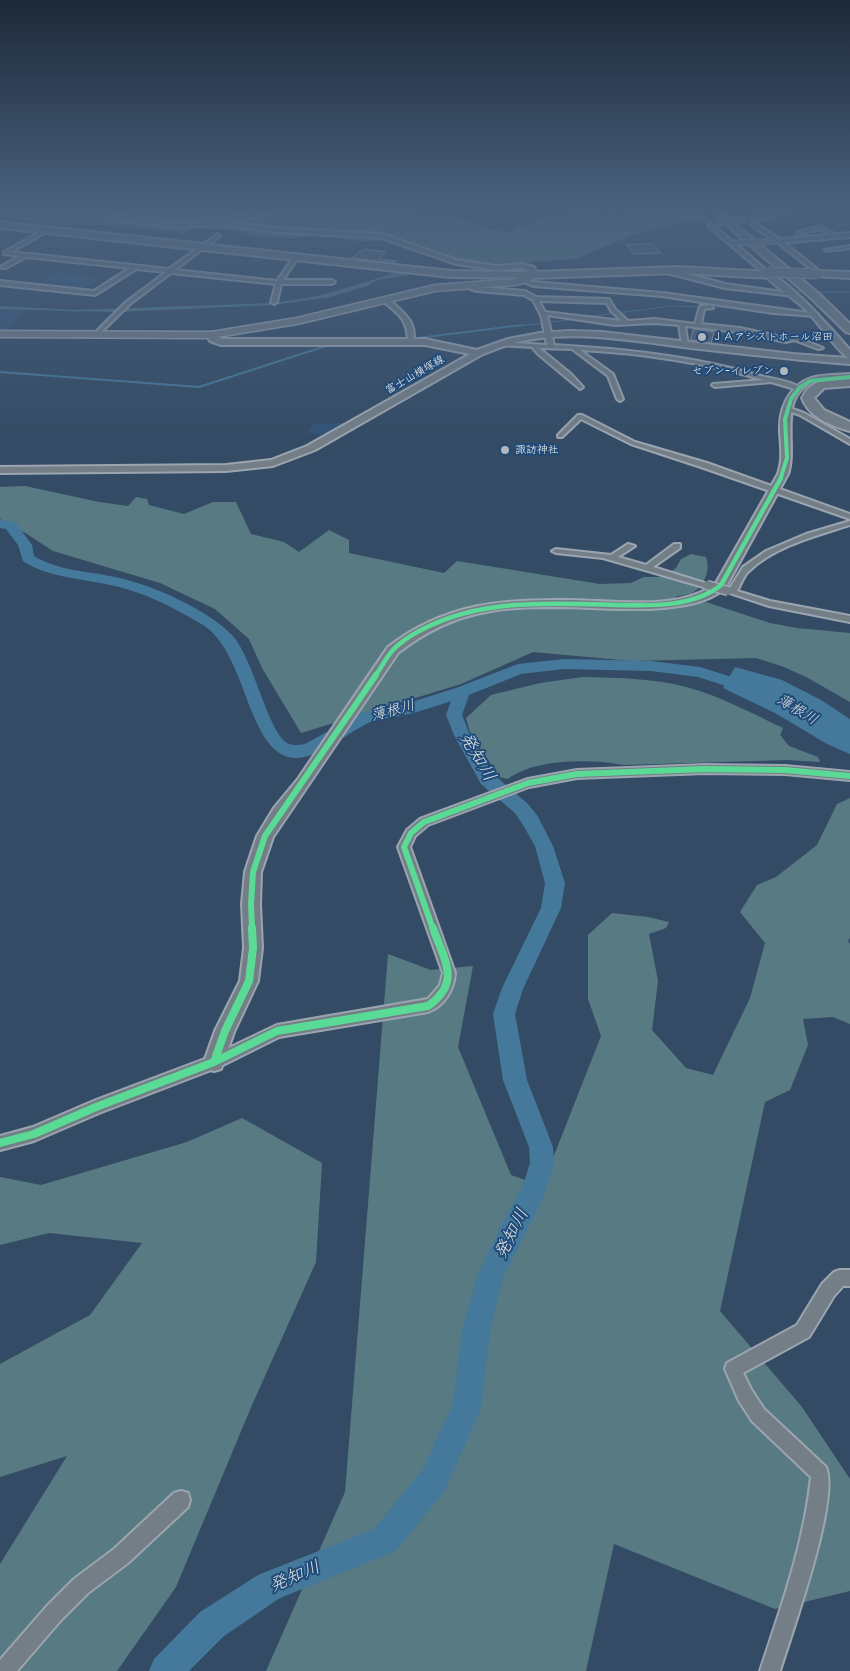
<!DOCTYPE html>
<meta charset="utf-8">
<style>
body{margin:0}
canvas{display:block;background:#344b65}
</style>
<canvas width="850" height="1671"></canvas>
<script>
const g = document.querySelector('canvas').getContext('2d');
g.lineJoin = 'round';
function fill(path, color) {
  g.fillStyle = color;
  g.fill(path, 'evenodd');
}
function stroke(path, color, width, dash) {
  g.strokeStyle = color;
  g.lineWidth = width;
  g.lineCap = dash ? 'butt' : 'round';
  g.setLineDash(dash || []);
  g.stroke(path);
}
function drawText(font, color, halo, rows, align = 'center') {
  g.font = font + ' "Shantell Sans","Klee One",sans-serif';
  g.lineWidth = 4;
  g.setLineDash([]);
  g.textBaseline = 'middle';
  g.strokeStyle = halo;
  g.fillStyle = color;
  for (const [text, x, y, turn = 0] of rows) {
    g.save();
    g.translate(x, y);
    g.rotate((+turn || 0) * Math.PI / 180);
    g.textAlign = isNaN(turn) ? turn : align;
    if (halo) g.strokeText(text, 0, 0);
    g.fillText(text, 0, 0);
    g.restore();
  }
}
fill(new Path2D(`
 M57,273L100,278L82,291L38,285Z
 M0,309L23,310L7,333H0Z
 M349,423L328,435L308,433L312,424Z`), '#335479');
fill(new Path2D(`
 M0,207H203C218,211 239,212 254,207H395L431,215H449L487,228L510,233L518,226L531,225L546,216L593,208L601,213L622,212L623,207H696L712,220L697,222L682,221L632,235L576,259L500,264L451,258L406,240L361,241L309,235L298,238L255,237L234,230L192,229L186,233L105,225H52L0,215Z
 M400,271L410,272L409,275L377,280L367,286L330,297L273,305L115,312L0,309V306L75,310L274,303L301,300L349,288Z
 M25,486L99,502L128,506L136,497L147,499L149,505L184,514L213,502H236L251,534L284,542L299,552L329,530L349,540V553L444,573L457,561L600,584L631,583L644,577H663L676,568L681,559L691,554L706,557C710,569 706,584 694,592C689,595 680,595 675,597L685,605L706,602L770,623L797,628L850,633V702L808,678L784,667L756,658L632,661L533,652L461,684L301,733L262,668L249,639L215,609L160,583L53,551L27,534L0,519V487Z
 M583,677C618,678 656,678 690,688C722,697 753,714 783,728L780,735L789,746L818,757L820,762L787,760L624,765C592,759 535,758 508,779L499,777L470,732L466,718L491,695L540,683Z
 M850,798V938L848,941L850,944V1024L833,1017L803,1019L808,1045L790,1090L765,1102L720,1311L802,1407L850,1479V1591L775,1609L614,1544L586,1671H266L345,1492L388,954L431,970L473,966L458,1047L511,1175L542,1186L601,1036L588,999V935L612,913L648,917L669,922L666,928L649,934L658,981L652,1030L686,1068L713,1075L750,998L765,943L740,912L757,885L776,877L817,845L837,804Z
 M242,1118L322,1163L316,1262L252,1405L176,1587L117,1671H0V1564L67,1456L0,1477V1364L90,1315L142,1243L49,1233L0,1245V1177L41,1185L187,1142Z`), '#587a82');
fill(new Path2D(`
 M735,667L782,680L821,700L850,719V754L827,744L775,713L723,688Z`), '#44799b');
stroke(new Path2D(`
 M707,279L748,287
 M764,290L785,291
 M791,291L808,292
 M814,292H850
 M0,307L74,311L272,304L320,296L387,276L412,272
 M708,307L749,309
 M584,317L672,306L702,307
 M511,327L575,319`), '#44799b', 1);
stroke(new Path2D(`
 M410,339L522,325
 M0,372L199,387L332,344`), '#44799b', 2);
fill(new Path2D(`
 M0,520L15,522L32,545L34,556C59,571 87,571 115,577C150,584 207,609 232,635C254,659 267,730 287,743C293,746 299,745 305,744L361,713L402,705L456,688L518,664L564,659L651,661L700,667L757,685L759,689L757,693L751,694L698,677L651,671L564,669L521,674L469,695L462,715L470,735L493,774L527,803L537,815L553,846L565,883L561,908L523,989L515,1014L527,1080L553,1147L554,1163L543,1199L503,1278L490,1331L481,1409L444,1492L396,1551L280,1598L224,1636L189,1671H149L154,1659L200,1612L258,1575L374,1529L422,1470L452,1407L462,1331L477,1276L500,1227L523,1185L530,1163L529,1147L503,1080L493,1014L502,988L541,908L545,883L535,846L523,825L515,813L481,784L454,735L446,715L451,701C435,706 420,712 404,715C393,718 380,718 370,722C357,728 344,738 331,745C321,751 308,758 296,758C247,757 248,653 203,625C175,608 142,591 110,585C80,578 49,578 23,561L18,545L6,529L0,528Z`), '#44799b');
const building = new Path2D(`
 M653,244L661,253L634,254L627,245Z
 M364,249L385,252L379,259L396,261L395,263L352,258Z
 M694,329L714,332L711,343L691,340Z`);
fill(building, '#53606f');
stroke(building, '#9ba5af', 1);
const street = new Path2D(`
 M246,207L262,209L298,207L312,213L305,216L230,219L185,224L183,223L230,217L306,213C287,203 265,218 246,207Z
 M764,207H770L760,212L758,218L769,216L774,211L808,207L776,213L773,218L760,220L756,224L781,240L822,273V275H818L777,242L753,227L752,224L755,220L748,219L754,215L756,210Z
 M708,224H712L771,274V276H767L708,226Z
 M820,226L839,236L835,237L820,229L799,234L797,233Z
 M46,229L48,231L11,252L169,269L218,234L220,236L175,270L277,281L296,254L299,256L283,280H332L335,282L332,284H281L277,302L274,304L271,302L276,284L171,273L130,304L96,337L94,336V334L126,302L166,272L136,269L95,295L0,285V281L94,291L130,268L26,257L6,268H2V266L20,256L4,254V252Z
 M850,246V248L827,251L825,250Z
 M667,268L725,284L797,294L794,296L725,288L667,273L664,270Z
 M523,278L534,282L662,293L818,314L815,316L773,313L662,296L533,286L521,281Z
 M467,284L477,287L525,291L536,297L609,299L615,309L628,321L655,319L695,324L700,306L711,305L713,308L704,309L701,324L740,328L786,338L795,336L823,348L818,349L794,340L786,342L740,332L685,326L688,345L685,347L682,345L679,325L655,323L615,325L547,315L554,345C624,349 693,356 761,376C774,379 791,381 801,388L798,390L771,382L715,387L712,385L713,384L764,380C704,363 643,353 580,350L613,374L623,399L620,401L617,399L608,376L572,349L539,348L571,374L583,387L580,389L538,354L532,347L499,345V343L501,342L547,345L541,315L533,300L524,295L477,291L465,287ZM539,301L607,303L611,311L622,321L545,312Z
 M383,299C388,299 390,301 394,304C407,315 417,325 413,343L408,342C407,318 400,316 383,301Z
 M787,407L804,413L850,439V444L800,415L785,410L784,409Z
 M578,415H582L635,442L707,463L850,514V519L701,467L631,444L581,419L562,437H558V435Z
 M850,521V525C816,536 775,546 749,571C743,576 741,585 737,591L770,601L850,616V622L769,606L724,591L730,588L743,567L766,551L806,534Z
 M628,544L635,546L618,557L646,565L674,544H680V548L653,567L711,585L707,588L603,558L556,553L552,551L556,549L611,555Z
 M705,765L785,766L850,772V780L785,774L705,773L577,778L529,787L428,825L415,836L410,847L455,973C454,990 444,1006 428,1012L279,1037L219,1067L99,1113L34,1141L0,1150V1136L33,1127L96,1100L210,1057L277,1025L428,999L440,985L443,973L398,847L407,830L420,819L528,779L577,770Z
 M840,1270H850V1286H843L834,1296L809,1337L743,1373L751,1389L764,1409L826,1467C840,1500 792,1632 780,1671H760C781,1607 804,1544 811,1477L752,1421L739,1401L725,1369L727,1363L797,1325L822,1284L834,1272Z
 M181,1491L188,1493L190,1500L188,1507L128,1563L88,1593L61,1620L17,1671H0V1660L47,1606L74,1579L114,1549L174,1493Z`);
const secondary = new Path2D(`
 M44,207H57L173,223L221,221L274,228L382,234L457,260L497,266L523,264L534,267L536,272L532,274L522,268L497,270L456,264L382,238L274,232L221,225L173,227L70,214Z
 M850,233V237L779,243L776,241L779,239Z
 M766,273C782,272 838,336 850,350V364C797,360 744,354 691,348C632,341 568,328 510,344C500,347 491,351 481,355L315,450L273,466L226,471L0,473V467L226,465L271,460L307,446L470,354L425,345H221L210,341L207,335L211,332L222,339H425L477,350L508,339L540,333L569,331L602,332L793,354L848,358C835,348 820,325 807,311C794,298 777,289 765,275Z
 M850,374V380C839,381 826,379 815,382C776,393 798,447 788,474L727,585C702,618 604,608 566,607C539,607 512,607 486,612C452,618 425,632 398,653L273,837L261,872L260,904L262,948L258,981L234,1032L221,1069L214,1071L207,1069L204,1062L215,1031L240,981L244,948L242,904L245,872L257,836L274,808L298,779L388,647C444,604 500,599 568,600C611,600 680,612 716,583L778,474C784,458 780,443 780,427C780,415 783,404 790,394C806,372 826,376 850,374Z`);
const primary = new Path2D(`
 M532,272L536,275L530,281L516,285L435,291L297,324L211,338L0,337V331L211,332L297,318L435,285L516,279Z`);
const highway = new Path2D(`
 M706,207H715L819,294L850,324V333L846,332L811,298Z
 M0,222L451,271L532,272L678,267L772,272L777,275L772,278L678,273L532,278L451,277L0,228Z
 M817,271L850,272V278L814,276L812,274Z
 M850,378V386L824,388L814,398L824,410L850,422V431C831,426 809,417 802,398C811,379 831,378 850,378Z`);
stroke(street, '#9ba5af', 4);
stroke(secondary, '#9ba5af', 4);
stroke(primary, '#9ba5af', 3);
stroke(highway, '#9ba5af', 4);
fill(street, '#737e87');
fill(secondary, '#737e87');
fill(primary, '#737e87');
fill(highway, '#737e87');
const streetBridgeFar1 = new Path2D(`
 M713,224L748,219
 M734,243L776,241`);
const streetBridge = new Path2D(`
 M707,585L728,591`);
const highwayBridge = new Path2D(`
 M768,272L817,274`);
stroke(streetBridgeFar1, '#9ba5af', 7, []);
stroke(streetBridge, '#9ba5af', 11, []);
stroke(highwayBridge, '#9ba5af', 11, []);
stroke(streetBridgeFar1, '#737e87', 5);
stroke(streetBridge, '#737e87', 8);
stroke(highwayBridge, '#737e87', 9);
stroke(new Path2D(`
 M780,480L787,458L785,419L791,399L799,388L810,381L850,377`), '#5adb95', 4);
stroke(new Path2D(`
 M375,676C381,668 386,658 392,651C400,642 413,634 423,629C483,598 553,603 618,605C651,606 694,607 721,585L781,478`), '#5adb95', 4.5);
stroke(new Path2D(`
 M252,929L251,904L253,872L265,836L376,675
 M433,929L404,847L411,833L424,822L528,783L577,774L705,769L785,770L850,776`), '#5adb95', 6);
stroke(new Path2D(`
 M214,1062L225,1031L249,981L253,948L252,928
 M0,1143L34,1134L96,1107L214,1062L277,1031L428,1006C462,982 444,960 433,928`), '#5adb95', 8);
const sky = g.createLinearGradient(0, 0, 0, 441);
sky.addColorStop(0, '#1d2938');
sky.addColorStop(0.47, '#4a617e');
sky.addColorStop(1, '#4a617e00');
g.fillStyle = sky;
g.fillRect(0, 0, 850, 441);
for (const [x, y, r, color] of [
 [702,337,5,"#b1b7ba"],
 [784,371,5,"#b1b7ba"],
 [505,450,5,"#b1b7ba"]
]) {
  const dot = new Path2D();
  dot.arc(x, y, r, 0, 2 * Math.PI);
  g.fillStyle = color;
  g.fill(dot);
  stroke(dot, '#1f4a7a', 2);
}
drawText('11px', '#f4f1e8', '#1f4a7a', [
 ["ＪＡアシストホール沼田",712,337],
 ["セブン-イレブン",774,371,"right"],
 ["諏訪神社",515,450]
], 'left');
drawText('11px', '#f4f1e8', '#1f4a7a', [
 ["富士山横塚線",415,375,-30]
]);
drawText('italic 15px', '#dae0dd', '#1f4a7a', [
 ["薄根川",797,710,31],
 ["薄根川",393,711,-15]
]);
drawText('italic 18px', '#dae0dd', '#1f4a7a', [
 ["発知川",477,757,59],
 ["発知川",512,1234,-63],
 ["発知川",295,1577,-23]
]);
</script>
